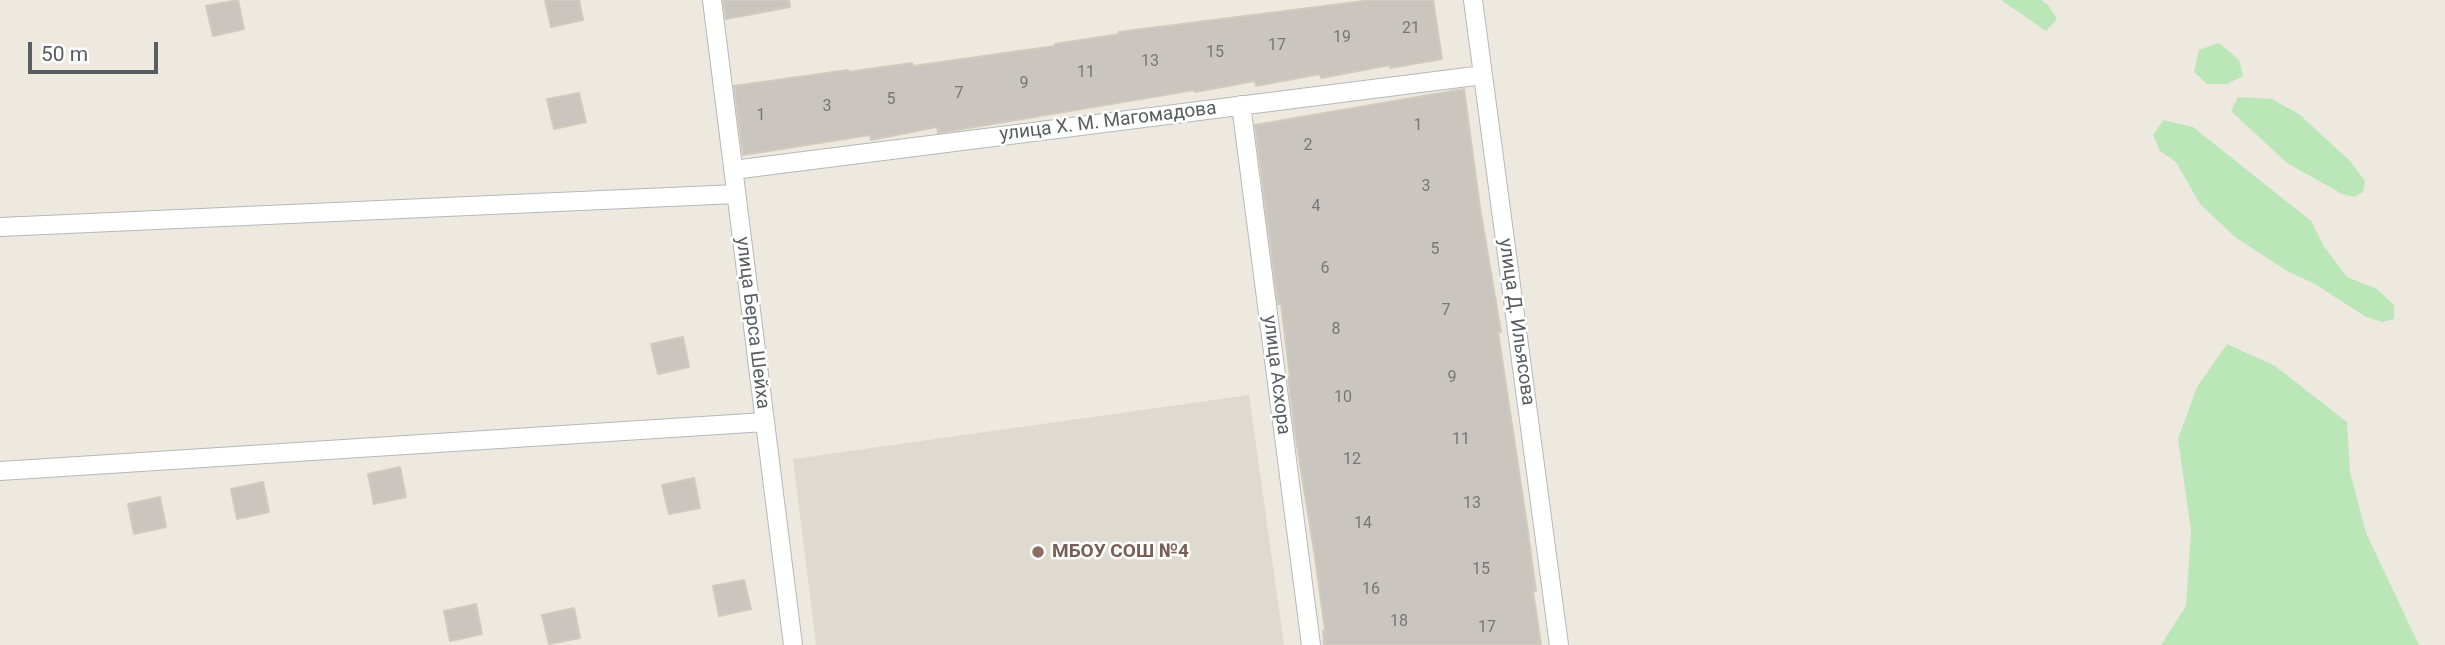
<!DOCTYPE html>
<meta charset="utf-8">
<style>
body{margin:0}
#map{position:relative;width:2445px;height:645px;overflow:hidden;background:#ede9df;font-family:Roboto,sans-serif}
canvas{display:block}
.scale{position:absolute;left:28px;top:42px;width:130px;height:32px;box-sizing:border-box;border:4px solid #585d62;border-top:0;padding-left:9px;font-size:21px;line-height:24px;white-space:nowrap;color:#585d62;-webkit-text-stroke:5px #fff;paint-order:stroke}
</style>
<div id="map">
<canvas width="2445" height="645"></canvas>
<div class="scale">50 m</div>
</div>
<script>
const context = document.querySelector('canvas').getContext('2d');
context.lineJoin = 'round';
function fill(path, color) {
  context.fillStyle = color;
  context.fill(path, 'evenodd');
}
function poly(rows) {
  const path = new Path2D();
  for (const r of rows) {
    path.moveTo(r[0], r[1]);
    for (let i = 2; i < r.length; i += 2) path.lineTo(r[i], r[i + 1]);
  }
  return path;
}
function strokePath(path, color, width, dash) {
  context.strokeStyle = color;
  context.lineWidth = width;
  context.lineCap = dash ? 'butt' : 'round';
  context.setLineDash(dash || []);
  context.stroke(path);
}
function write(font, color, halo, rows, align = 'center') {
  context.font = font + ' Roboto,sans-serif';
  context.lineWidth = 5;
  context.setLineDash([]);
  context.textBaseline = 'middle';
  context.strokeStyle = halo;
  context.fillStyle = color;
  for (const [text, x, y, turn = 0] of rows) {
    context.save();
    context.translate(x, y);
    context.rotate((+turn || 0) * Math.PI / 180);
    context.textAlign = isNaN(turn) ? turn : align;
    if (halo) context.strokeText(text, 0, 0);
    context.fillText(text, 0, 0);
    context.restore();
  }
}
const education = poly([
 [1249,395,1284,645,816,645,793,459]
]);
const green = poly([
 [2001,0,2041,0,2048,5,2057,19,2046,31],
 [2219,43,2239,60,2243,76,2227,84,2207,84,2194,72,2199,50],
 [2238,97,2272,99,2299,114,2349,160,2365,181,2363,192,2354,197,2342,194,2287,163,2231,111],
 [2163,120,2193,127,2311,221,2325,248,2347,277,2377,289,2394,305,2394,319,2383,322,2366,317,2315,284,2287,271,2235,237,2200,204,2176,162,2160,151,2153,135],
 [2227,344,2275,366,2347,422,2350,472,2366,533,2419,645,2161,645,2186,606,2191,531,2178,439,2197,387]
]);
const building = poly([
 [238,0,244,29,213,36,206,6,238,0],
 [545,0,579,0,583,20,551,27,545,0],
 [723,0,789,0,790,7,726,19,723,0],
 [1372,0,1433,0,1442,59,1390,68,1390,65,1321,78,1320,74,1256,86,1255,81,1195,92,1194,90,945,132,938,133,937,127,871,140,870,135,743,155,734,86,848,70,848,72,912,63,913,66,1055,46,1055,44,1120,34,1119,32,1372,0],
 [1464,89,1480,208,1501,332,1498,332,1527,525,1536,591,1533,591,1541,645,1324,645,1323,631,1325,630,1315,557,1295,433,1288,377,1290,377,1281,304,1278,304,1255,125,1464,89],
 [579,93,586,122,554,129,547,99,579,93],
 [683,337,689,367,658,374,651,344,683,337],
 [400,467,406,497,374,504,368,474,400,467],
 [694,478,700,508,669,514,662,485,694,478],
 [263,482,269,512,237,519,231,489,263,482],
 [160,497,166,527,134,534,128,504,160,497],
 [744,580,751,609,719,616,713,586,744,580],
 [476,604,482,634,450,641,444,611,476,604],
 [574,608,580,638,549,644,542,615,574,608]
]);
const minor = poly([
 [712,0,793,645],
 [1473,0,1559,645],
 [1241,105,1311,645],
 [733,170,1483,75],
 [0,227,736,194],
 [0,471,765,422]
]);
const markers = [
 [1038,552,7,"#8d6e63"]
];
const numberNames = [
 ["21",1411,29],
 ["19",1342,38],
 ["17",1277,46],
 ["15",1215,53],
 ["13",1150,62],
 ["11",1086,73],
 ["9",1024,84],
 ["7",959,94],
 ["5",891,100],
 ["3",827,107],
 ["1",761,116],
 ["1",1418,126],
 ["2",1308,146],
 ["3",1426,187],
 ["4",1316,207],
 ["5",1435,250],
 ["6",1325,269],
 ["7",1446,311],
 ["8",1336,330],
 ["9",1452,378],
 ["10",1343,398],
 ["11",1461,440],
 ["12",1352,460],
 ["13",1472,504],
 ["14",1363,524],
 ["15",1481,570],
 ["16",1371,590],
 ["18",1399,622],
 ["17",1487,628]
];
const streetNames = [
 ["улица Х. М. Магомадова",1108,122,-7],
 ["улица Д. Ильясова",1516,322,82],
 ["улица Берса Шейха",752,323,83],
 ["улица Асхора",1276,375,83]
];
const educationNames = [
 ["МБОУ СОШ №4",1052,552]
];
fill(education, '#dfdacf');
fill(green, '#bbe7b8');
fill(building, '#cac5be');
strokePath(building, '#d2cabd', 2);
strokePath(minor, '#b5b8bd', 20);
strokePath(minor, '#fff', 18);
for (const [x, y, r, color] of markers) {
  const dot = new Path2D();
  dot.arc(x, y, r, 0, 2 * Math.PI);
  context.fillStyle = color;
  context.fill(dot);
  strokePath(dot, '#fff', 2.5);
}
write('16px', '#747779', null, numberNames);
write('19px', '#585d62', '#fff', streetNames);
write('bold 19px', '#785e54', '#fff', educationNames, 'left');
</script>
